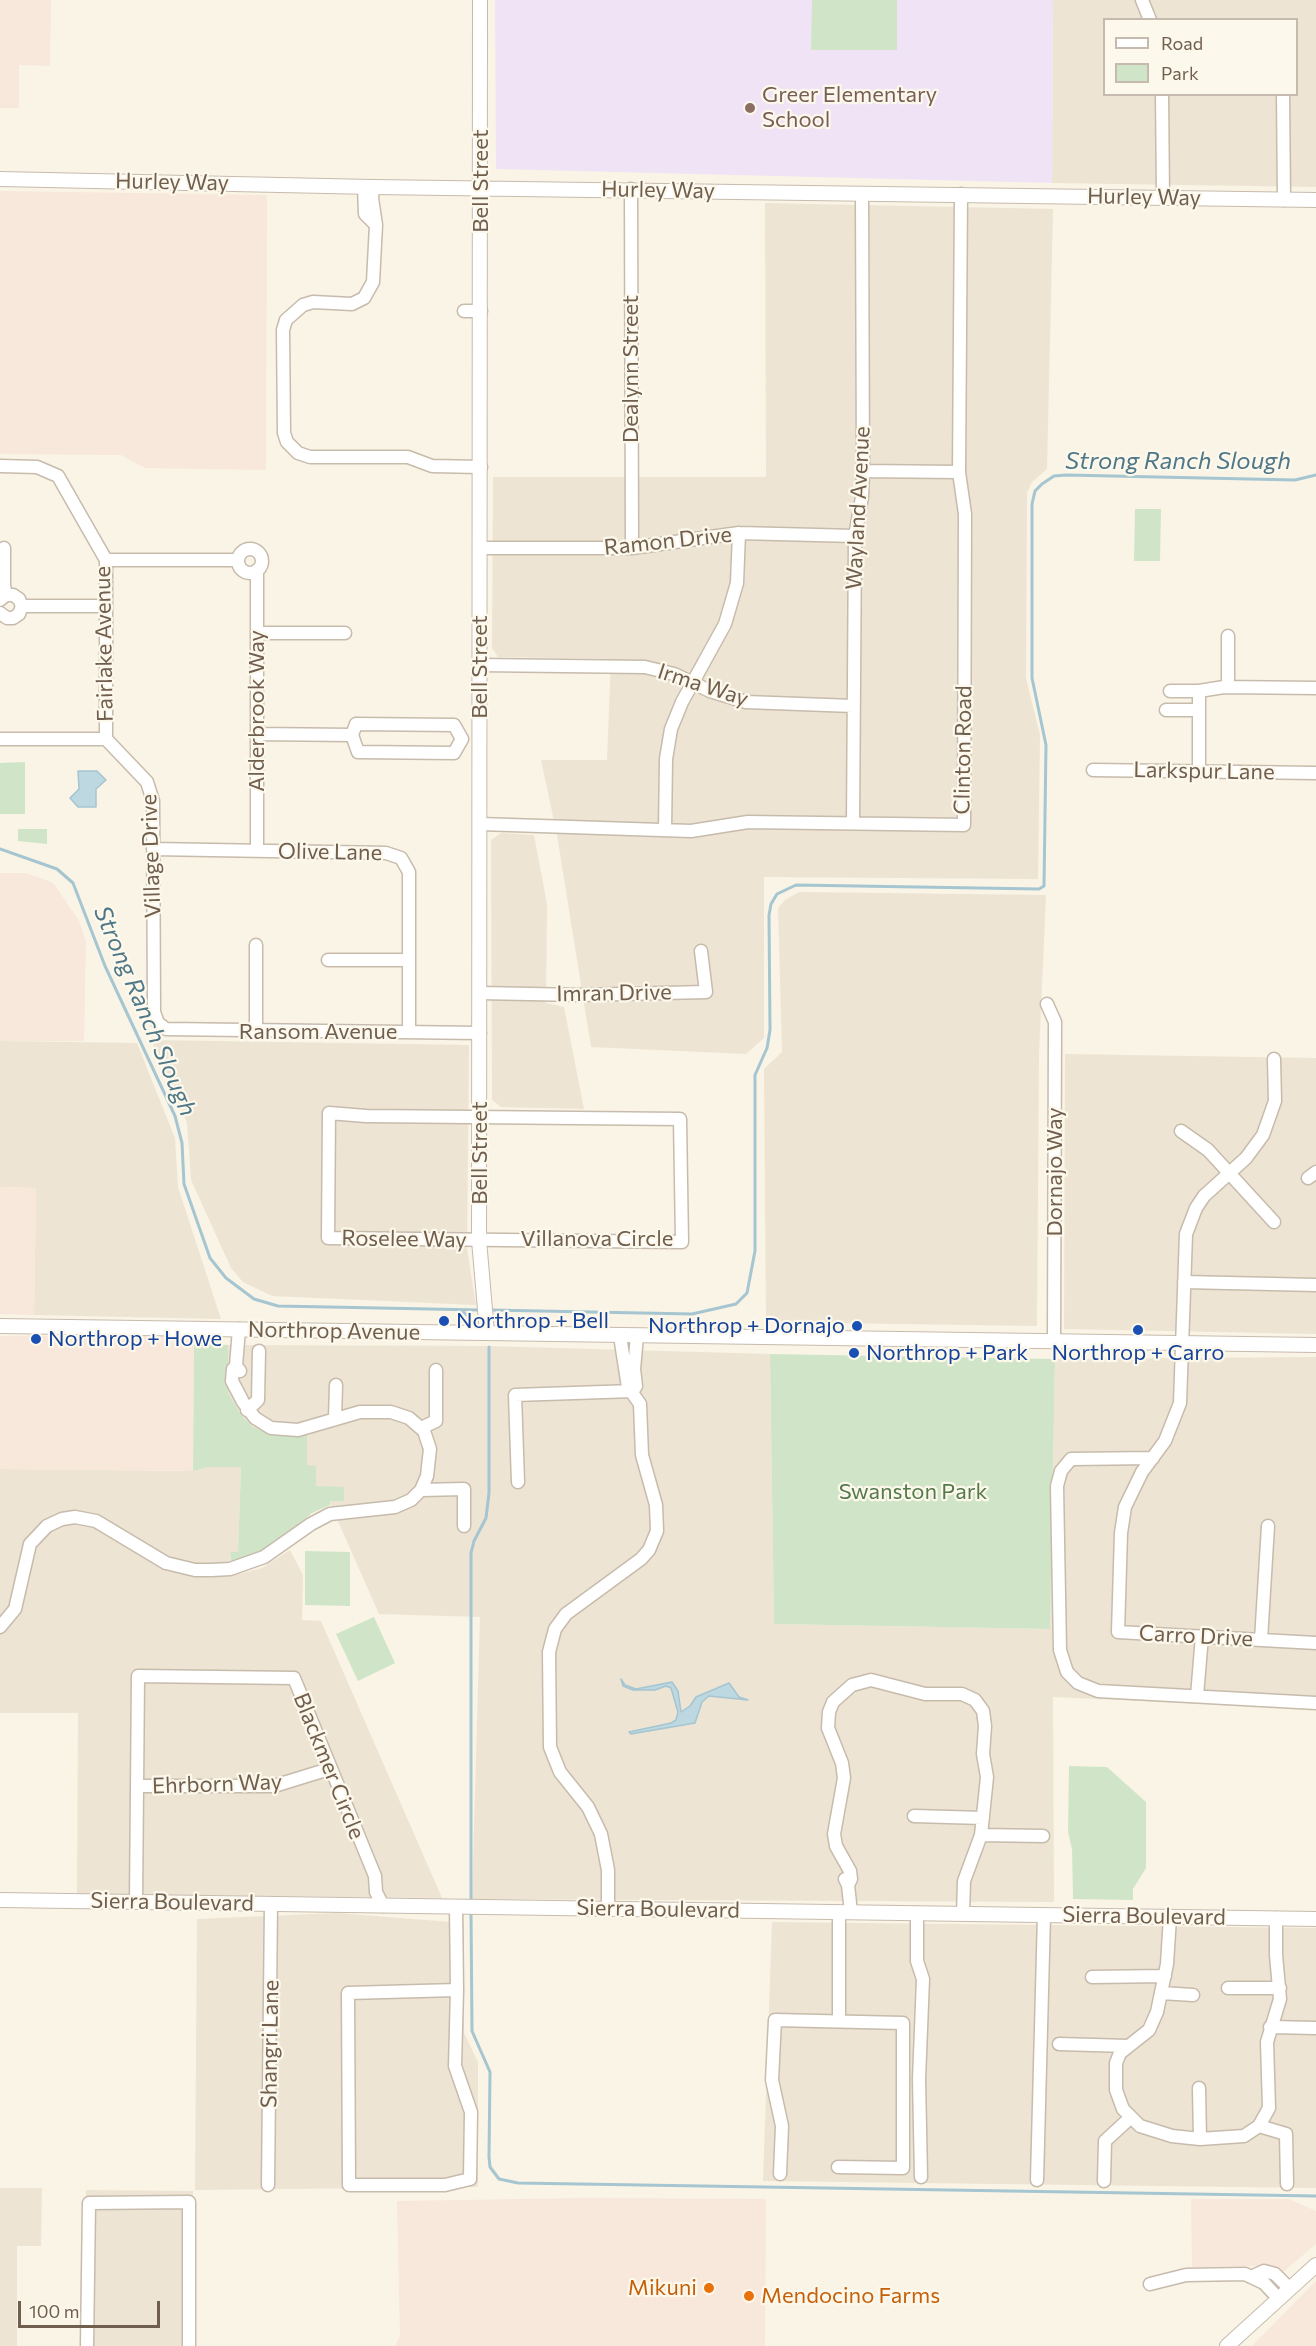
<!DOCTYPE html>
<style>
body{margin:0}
#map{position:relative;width:1316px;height:2346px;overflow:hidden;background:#faf4e6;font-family:Commissioner,sans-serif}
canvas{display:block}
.legend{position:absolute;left:1103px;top:18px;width:195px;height:78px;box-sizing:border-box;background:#fdf8ec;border:2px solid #c5baad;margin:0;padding:8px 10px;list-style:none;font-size:18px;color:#705e4e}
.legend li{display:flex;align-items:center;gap:12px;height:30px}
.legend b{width:30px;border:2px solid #c5baad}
.scale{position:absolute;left:18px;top:2301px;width:142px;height:27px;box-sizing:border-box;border:3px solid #705e4e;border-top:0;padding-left:8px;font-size:18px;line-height:21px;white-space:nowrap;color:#705e4e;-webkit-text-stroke:4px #fdf8ec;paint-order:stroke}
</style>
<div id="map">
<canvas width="1316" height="2346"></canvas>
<ul class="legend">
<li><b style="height:8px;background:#fff"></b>Road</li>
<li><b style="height:16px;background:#d0e5c7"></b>Park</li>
</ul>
<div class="scale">100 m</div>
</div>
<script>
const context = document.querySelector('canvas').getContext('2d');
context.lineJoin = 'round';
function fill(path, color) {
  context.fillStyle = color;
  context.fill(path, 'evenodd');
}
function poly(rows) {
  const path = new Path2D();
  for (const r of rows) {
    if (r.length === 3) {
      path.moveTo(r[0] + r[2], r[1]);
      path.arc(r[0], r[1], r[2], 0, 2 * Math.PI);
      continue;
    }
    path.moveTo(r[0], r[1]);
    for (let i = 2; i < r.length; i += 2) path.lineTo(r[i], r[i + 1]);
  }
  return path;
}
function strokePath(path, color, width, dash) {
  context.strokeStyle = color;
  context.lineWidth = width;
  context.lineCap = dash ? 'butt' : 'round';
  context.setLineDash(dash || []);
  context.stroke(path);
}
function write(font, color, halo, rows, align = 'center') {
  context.font = font + ' Commissioner,sans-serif';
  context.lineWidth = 4.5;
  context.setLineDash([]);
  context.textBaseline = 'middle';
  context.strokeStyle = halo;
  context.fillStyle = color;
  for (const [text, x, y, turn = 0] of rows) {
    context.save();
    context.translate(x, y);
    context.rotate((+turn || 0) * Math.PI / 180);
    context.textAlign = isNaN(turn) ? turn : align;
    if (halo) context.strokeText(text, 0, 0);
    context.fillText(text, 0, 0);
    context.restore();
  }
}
const residential = poly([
 [1053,0,1316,0,1316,187,1052,183],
 [1104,20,1296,20,1296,94,1104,94],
 [765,203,1053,209,1047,469,1032,482,1027,493,1026,678,1040,735,1038,879,764,877,764,1038,746,1054,591,1047,557,835,541,760,607,760,611,659,498,657,492,648,493,477,766,477],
 [501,833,534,835,547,904,546,1003,564,1007,584,1109,501,1107,492,1100,491,840],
 [799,892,1046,895,1039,1053,1037,1326,766,1322,764,1069,782,1052,778,908,785,900],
 [151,1040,469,1045,467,1249,476,1305,272,1296,243,1282,231,1268,191,1180,187,1123],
 [0,1041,137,1043,175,1138,178,1187,221,1319,34,1315,36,1188,0,1187],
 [1065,1054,1316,1058,1316,1334,1064,1329],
 [228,1345,487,1346,770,1354,774,1624,1050,1629,1055,1359,1316,1357,1316,1709,1053,1697,1054,1902,472,1899,480,1617,379,1614,329,1501,316,1487,307,1465,307,1432,285,1436,269,1434,253,1427,242,1416,228,1393],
 [209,1467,241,1467,238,1552,230,1553,231,1576,262,1568,290,1550,303,1575,302,1620,321,1621,442,1898,77,1894,78,1713,0,1713,0,1469,193,1471],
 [336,1913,464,1923,464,2033,478,2062,478,2187,195,2190,197,1919],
 [772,1922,1316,1928,1316,2188,763,2181],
 [0,2188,42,2188,41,2246,17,2246,17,2346,0,2346],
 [86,2190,193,2191,192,2346,85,2346]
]);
const commercial = poly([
 [0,0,51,0,50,66,19,65,19,108,0,108],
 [0,191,267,195,266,470,145,468,121,455,0,454],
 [0,873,26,873,46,880,54,884,79,921,86,941,84,1041,0,1041],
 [0,1187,36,1188,34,1315,0,1314],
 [194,1335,193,1471,0,1469,0,1336],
 [586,2198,766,2199,765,2346,395,2346,400,2336,397,2201],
 [1191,2199,1289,2199,1316,2211,1316,2244,1281,2274,1270,2266,1192,2267],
 [1316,2281,1316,2346,1252,2346]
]);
const education = poly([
 [495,0,1053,0,1052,183,496,169]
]);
const green = poly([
 [812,0,897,0,897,50,811,50],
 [1135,509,1161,509,1160,561,1134,561],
 [25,762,25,814,0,814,0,763],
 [18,829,47,829,47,844,18,841],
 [194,1344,228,1345,228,1393,242,1416,253,1427,269,1434,285,1436,307,1432,307,1465,316,1466,316,1486,344,1487,344,1501,330,1501,330,1505,312,1513,278,1542,257,1555,231,1562,230,1552,238,1552,241,1467,209,1467,193,1471],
 [770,1354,1055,1359,1050,1629,774,1624],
 [305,1551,350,1552,350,1606,305,1605],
 [374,1617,395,1663,358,1681,336,1634],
 [1069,1766,1107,1767,1146,1802,1146,1868,1133,1889,1133,1900,1073,1899,1072,1849,1068,1832]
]);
const water = poly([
 [78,771,97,771,106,780,96,789,96,807,78,807,70,798,79,789,78,771],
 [621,1679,625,1685,636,1689,672,1682,678,1691,681,1712,690,1706,696,1697,729,1683,739,1697,748,1700,709,1696,702,1702,695,1723,631,1734,629,1732,671,1723,676,1720,678,1712,671,1688,666,1686,655,1690,633,1690,623,1686,621,1679]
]);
const stream = poly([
 [0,849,57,869,73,883,105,966,175,1116,182,1143,184,1184,210,1258,226,1278,254,1299,278,1306,480,1310],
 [461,1310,471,1319],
 [490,1310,692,1314,736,1304,747,1293,755,1251,755,1075,767,1048,770,1030,769,915,771,904,777,894,796,885,1039,889,1044,886,1046,745,1032,678,1032,504,1035,491,1042,484,1054,476,1066,475,1295,480,1316,475],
 [471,1902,471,1553,474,1541,486,1518,489,1493,489,1347],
 [471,1911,472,2031,490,2072,489,2157,490,2167,499,2179,518,2183,1316,2196]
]);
const minor = poly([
 [1142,0,1150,20],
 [1162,94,1163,197],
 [1283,94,1284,200],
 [364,187,365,214,376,225,372,198,373,187],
 [631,189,632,548],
 [376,225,373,282,364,298,352,304,313,302,303,305,286,320,283,330,284,433,287,442,298,453,310,457,408,457,432,466,481,467],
 [464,311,481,311],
 [0,466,37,467,58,476,106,560,106,739],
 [863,471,959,472],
 [4,548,4,585,6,595],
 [481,548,632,548,739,533,855,536],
 [250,561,12],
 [106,560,238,560],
 [257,570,257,851],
 [0,600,6,595,13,595,19,599,22,606,19,614,13,618,7,618,0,613],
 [22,606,105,606],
 [258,633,345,633],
 [1228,636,1228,687],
 [480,665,645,667,674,674,710,691,746,702,853,706],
 [1170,691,1199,691],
 [1166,710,1198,710],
 [356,724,454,725,462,739,454,753,358,752,352,735,356,724],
 [257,734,352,735],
 [0,739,106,739,147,782,153,801,154,1012,158,1023,166,1029,480,1033],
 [1093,770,1316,773],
 [1199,771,1199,691,1224,687,1316,688],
 [853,823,855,536,862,497,863,471,862,194],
 [480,824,691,831,748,822,964,825,965,514,959,472,961,194],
 [665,830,666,759,671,729,682,702,725,624,737,583,739,533],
 [153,849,386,853,401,858,409,872,409,1032],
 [256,945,256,1031],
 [328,960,409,960],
 [480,993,579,995,706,992,701,951],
 [1047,1004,1055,1022,1054,1341],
 [1274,1059,1275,1101,1263,1135,1246,1158,1204,1196,1196,1208,1186,1234,1180,1403,1165,1441,1142,1472,1125,1507,1121,1533,1118,1632,1316,1643],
 [329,1113,366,1116,680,1119,682,1242,328,1238,329,1113],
 [1181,1131,1208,1150,1274,1222],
 [1308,1178,1316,1172],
 [1184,1282,1316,1285],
 [239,1329,236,1366,240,1371],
 [236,1366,233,1369,232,1381,243,1402,255,1418,271,1428,298,1430,360,1412,391,1412,409,1418,424,1431,430,1449,427,1476,421,1490],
 [633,1391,636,1386,634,1369,637,1336],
 [247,1410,258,1400,259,1351],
 [335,1418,336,1385],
 [421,1428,436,1421,436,1370],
 [1153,1458,1071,1459,1061,1471,1057,1486,1060,1650,1067,1672,1078,1683,1098,1691,1316,1703],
 [518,1482,515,1395,633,1391],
 [0,1627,15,1609,30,1544,47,1526,62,1519,75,1517,96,1521,166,1563,195,1570,212,1570,230,1569,264,1557,311,1524,330,1514,395,1507,411,1500,421,1490,464,1489,464,1526],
 [1261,1640,1268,1526],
 [1197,1696,1202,1636],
 [138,1786,274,1786,329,1769],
 [914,1816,983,1818],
 [981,1835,1043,1836],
 [845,1879,848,1885,851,1912],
 [848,1885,851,1879,850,1871,836,1846,834,1834,844,1778,842,1763,828,1728,829,1712,833,1702,852,1685,871,1680,925,1694,962,1694,975,1700,983,1711,985,1726,983,1754,987,1777,981,1835,964,1881,963,1914],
 [136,1901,138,1676,294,1678,375,1876,376,1892,383,1906],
 [456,1907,457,1990,455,2066,471,2112,470,2179,445,2185,349,2185,348,1993,457,1990],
 [608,1909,608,1870,601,1834,588,1807,560,1772,550,1747,549,1652,555,1629,566,1614,641,1559,649,1550,657,1531,656,1505,642,1455,640,1404,628,1387,620,1336],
 [839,1912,839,2021],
 [917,1913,917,1961,923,1979,919,2079,921,2177],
 [1170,1917,1167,1964,1157,2012,1149,2030,1120,2053,1116,2063,1116,2090,1123,2109,1140,2126,1172,2136,1200,2139,1244,2136,1259,2126,1269,2108,1267,2042,1280,1999,1276,1955,1276,1918],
 [1092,1977,1165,1976],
 [1228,1988,1280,1988],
 [1161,1993,1193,1995],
 [1270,2027,1316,2028],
 [1059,2044,1128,2046],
 [1199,2088,1200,2139],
 [1259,2126,1286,2134,1287,2184],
 [780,2174,782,2126,772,2080,775,2020,903,2023,903,2168,838,2167],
 [1037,2180,1044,1915],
 [1104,2181,1105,2141,1130,2118],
 [268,2185,271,1904],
 [1251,2277,1264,2271,1275,2274,1290,2289],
 [1150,2284,1186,2275,1245,2274,1264,2283,1279,2299],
 [87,2346,89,2203,189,2202,189,2346]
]);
const tertiary = poly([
 [480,0,479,1240,487,1333],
 [0,179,373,187,1316,200],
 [0,1326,1316,1345],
 [0,1900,1316,1919],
 [1227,2346,1316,2265]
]);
const markers = [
 [750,108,6,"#8d6e63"],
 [444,1321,6,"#1a4fb4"],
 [857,1326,6,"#1a4fb4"],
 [1138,1330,6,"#1a4fb4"],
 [36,1339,6,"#1a4fb4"],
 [854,1353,6,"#1a4fb4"],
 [709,2288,6,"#e8710a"],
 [749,2296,6,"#e8710a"]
];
const educationNames = [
 ["Greer Elementary",762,95],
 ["School",762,120]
];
const streetNames = [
 ["Bell Street",481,181,-90],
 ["Hurley Way",172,182,1],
 ["Hurley Way",658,190,1],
 ["Hurley Way",1144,197,1],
 ["Dealynn Street",631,369,-90],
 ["Wayland Avenue",858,508,-87],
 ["Ramon Drive",668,541,-6],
 ["Fairlake Avenue",104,644,-91],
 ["Bell Street",480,667,-90],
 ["Irma Way",703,685,18],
 ["Alderbrook Way",257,711,-90],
 ["Clinton Road",963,750,-89],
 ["Larkspur Lane",1204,771,1],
 ["Olive Lane",330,852,1],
 ["Village Drive",151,856,-92],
 ["Imran Drive",614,993,-1],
 ["Ransom Avenue",318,1032],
 ["Bell Street",480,1153,-90],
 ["Dornajo Way",1055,1172,-90],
 ["Roselee Way",404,1239,1],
 ["Villanova Circle",597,1239],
 ["Northrop Avenue",334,1331,1],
 ["Carro Drive",1196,1636,3],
 ["Blackmer Circle",329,1766,68],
 ["Ehrborn Way",217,1784,-2],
 ["Sierra Boulevard",172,1902,1],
 ["Sierra Boulevard",658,1909,1],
 ["Sierra Boulevard",1144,1916,1],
 ["Shangri Lane",270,2044,-89]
];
const transitNames = [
 ["Northrop + Bell",456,1321],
 ["Northrop + Dornajo",845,1326,"right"],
 ["Northrop + Howe",48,1339],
 ["Northrop + Park",866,1353],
 ["Northrop + Carro",1138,1353,"center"]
];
const parkNames = [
 ["Swanston Park",913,1492]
];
const foodNames = [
 ["Mikuni",697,2288],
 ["Mendocino Farms",761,2296,"left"]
];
const waterNames = [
 ["Strong Ranch Slough",1178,461],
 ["Strong Ranch Slough",145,1011,67]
];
fill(residential, '#ede4d3');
fill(commercial, '#f8e7db');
fill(education, '#f1e3f6');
fill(green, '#d0e5c7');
fill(water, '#bdd8e1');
strokePath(water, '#a5c5d1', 1.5);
strokePath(stream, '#a5c5d1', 3);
strokePath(minor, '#c7bbac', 15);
strokePath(tertiary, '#c7bbac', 16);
strokePath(minor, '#fff', 12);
strokePath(tertiary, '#fff', 14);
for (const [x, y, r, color] of markers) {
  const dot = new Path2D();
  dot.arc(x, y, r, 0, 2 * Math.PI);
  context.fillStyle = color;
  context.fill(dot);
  strokePath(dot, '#fdf8ec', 2);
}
write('22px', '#785e54', '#fdf8ec', educationNames, 'left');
write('22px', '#705e4e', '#fdf8ec', streetNames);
write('22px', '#164399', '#fdf8ec', transitNames, 'left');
write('22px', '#547a4b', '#fdf8ec', parkNames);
write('22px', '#c56008', '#fdf8ec', foodNames, 'right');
write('italic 24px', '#4e7787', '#fdf8ec', waterNames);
</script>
